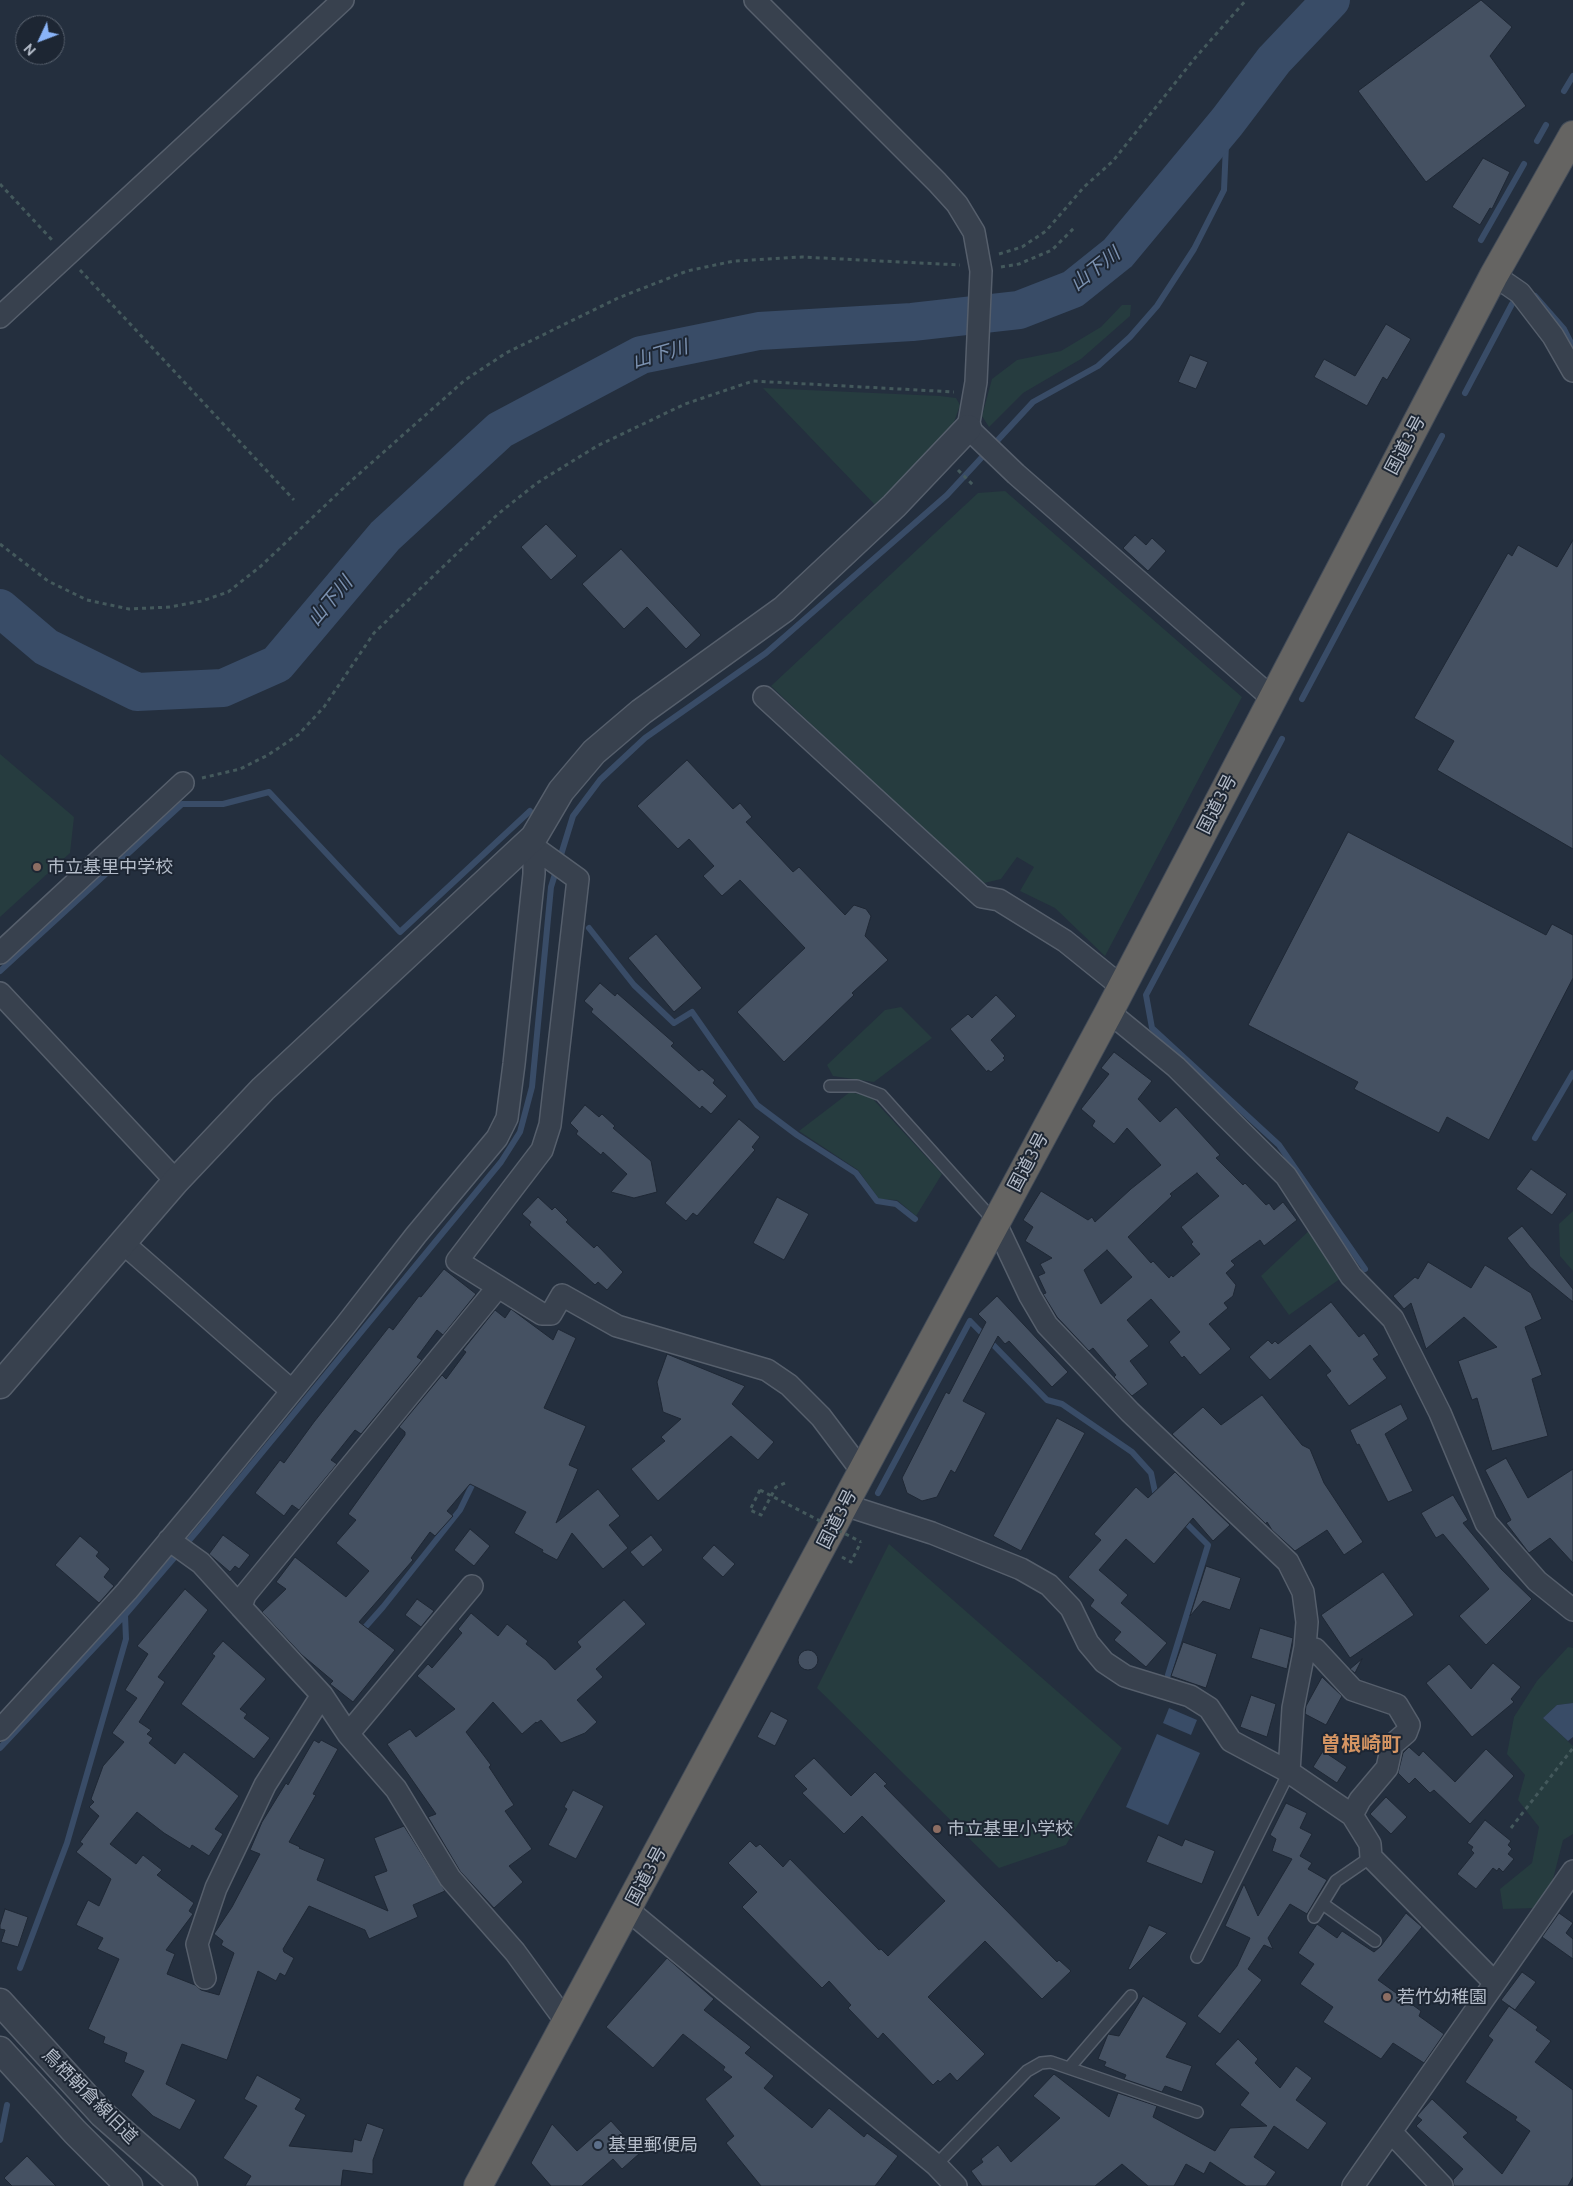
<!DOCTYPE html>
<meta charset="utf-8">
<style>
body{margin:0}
#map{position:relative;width:1573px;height:2186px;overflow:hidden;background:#242f3e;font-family:Ubuntu,sans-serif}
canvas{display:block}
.north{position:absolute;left:15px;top:15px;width:50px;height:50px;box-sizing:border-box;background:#1d2633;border:1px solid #59626f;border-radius:50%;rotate:227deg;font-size:14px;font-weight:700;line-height:20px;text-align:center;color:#b4bcc9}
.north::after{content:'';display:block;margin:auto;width:18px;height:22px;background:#8ab4f8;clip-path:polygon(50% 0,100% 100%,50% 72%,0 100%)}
</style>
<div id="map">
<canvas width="1573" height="2186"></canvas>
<div class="north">N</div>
</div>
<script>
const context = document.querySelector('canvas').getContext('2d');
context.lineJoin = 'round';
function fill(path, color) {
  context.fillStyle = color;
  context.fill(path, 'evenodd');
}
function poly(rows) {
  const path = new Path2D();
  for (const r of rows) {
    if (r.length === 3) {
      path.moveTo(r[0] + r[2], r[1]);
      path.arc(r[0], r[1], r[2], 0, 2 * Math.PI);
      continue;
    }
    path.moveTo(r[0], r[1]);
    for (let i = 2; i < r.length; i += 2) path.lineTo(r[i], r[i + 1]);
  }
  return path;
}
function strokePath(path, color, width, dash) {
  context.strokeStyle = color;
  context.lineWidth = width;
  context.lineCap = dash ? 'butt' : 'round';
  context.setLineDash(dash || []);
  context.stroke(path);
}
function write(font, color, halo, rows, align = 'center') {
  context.font = font + ' Ubuntu,"Noto Sans JP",sans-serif';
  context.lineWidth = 4;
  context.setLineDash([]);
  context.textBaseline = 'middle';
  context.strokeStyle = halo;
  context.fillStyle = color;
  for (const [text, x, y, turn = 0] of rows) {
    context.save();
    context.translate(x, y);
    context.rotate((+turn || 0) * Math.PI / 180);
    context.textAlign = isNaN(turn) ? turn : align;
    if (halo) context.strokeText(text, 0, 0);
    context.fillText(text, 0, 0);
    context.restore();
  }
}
const green = poly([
 [1122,305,1131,305,1130,316,1081,359,1023,393,989,427,982,416,992,379,1017,360,1061,351,1101,327],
 [763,388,940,396,956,398,960,405,953,425,877,507],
 [1005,491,1242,697,1105,956,1055,908,1020,891,1034,867,1017,857,1001,879,980,884,771,686,978,493],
 [0,754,74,817,70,853,0,917],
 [901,1007,932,1038,874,1082,833,1076,827,1065,885,1010],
 [850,1092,871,1097,942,1174,916,1216,897,1200,879,1199,858,1170,799,1131],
 [1573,1211,1573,1271,1560,1256,1559,1224],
 [1313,1227,1344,1276,1289,1315,1261,1276],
 [889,1544,1122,1748,1066,1845,999,1868,817,1688],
 [1568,1647,1573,1648,1573,1703,1557,1705,1543,1718,1573,1746,1573,1834,1563,1840,1552,1883,1536,1908,1503,1909,1500,1889,1532,1863,1539,1827,1518,1800,1525,1775,1507,1754,1514,1717,1537,1681]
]);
const water = poly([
 [1573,1703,1573,1737,1568,1741,1543,1718,1557,1705],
 [1169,1708,1197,1720,1191,1735,1163,1723],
 [1157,1734,1200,1753,1168,1825,1126,1807]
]);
const stream = poly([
 [1564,91,1573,76],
 [1537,141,1546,125],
 [1481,240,1524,164],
 [1535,296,1564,329,1573,347],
 [1465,393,1512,304],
 [1302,699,1442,436],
 [1282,739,1146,995,1152,1028,1279,1145,1365,1269],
 [589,928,634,985,674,1023,692,1012,757,1105,797,1135,856,1173,877,1201,896,1204,915,1219],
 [0,971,182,804,223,804,269,792,400,932,530,811],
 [1535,1138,1573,1073],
 [878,1493,970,1321,1047,1400,1062,1404,1132,1452,1151,1473,1155,1492,1159,1496],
 [360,1633,383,1607,460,1510,476,1477],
 [1168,1675,1208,1545,1182,1519],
 [0,1748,125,1615,198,1530,501,1162,520,1132,532,1087,551,887,573,816,600,780,645,738,766,653,947,495,1033,402,1098,366,1130,337,1157,306,1194,249,1224,190,1227,122],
 [20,1968,67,1843,126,1639,125,1615],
 [0,2140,7,2105]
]);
const river = poly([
 [0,608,46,647,137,692,223,688,277,664,385,536,500,430,641,355,759,331,912,322,1019,310,1073,289,1118,253,1227,122,1274,60,1331,0]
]);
const building = poly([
 [1481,0,1512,27,1490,56,1526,106,1426,182,1358,91,1481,0],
 [1483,158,1510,172,1492,209,1490,208,1480,225,1452,207,1483,158],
 [1386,324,1411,339,1387,380,1383,377,1367,406,1314,377,1324,359,1355,376,1386,324],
 [1190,355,1208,362,1196,389,1178,382,1190,355],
 [546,524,577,556,551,580,521,547,546,524],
 [1135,535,1146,545,1152,538,1166,551,1148,571,1123,548,1135,535],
 [1573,540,1573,849,1437,770,1454,741,1414,718,1508,553,1512,556,1518,545,1557,567,1573,540],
 [621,549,701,635,686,649,647,607,624,629,582,584,621,549],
 [687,760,733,809,740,803,752,817,746,822,793,872,799,867,845,915,854,905,866,909,871,916,865,936,888,960,852,993,854,995,784,1062,737,1012,805,948,740,880,722,896,703,876,714,866,689,839,678,849,637,806,687,760],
 [1348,832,1546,935,1552,924,1573,935,1573,978,1489,1140,1447,1117,1439,1133,1354,1089,1358,1082,1248,1025,1348,832],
 [656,934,702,988,674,1012,628,958,656,934],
 [600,983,615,996,617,993,674,1043,671,1046,699,1071,702,1069,715,1080,713,1083,727,1096,711,1114,702,1106,700,1109,591,1012,593,1009,584,1001,600,983],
 [996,995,1016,1016,991,1040,1005,1056,1003,1058,1005,1060,991,1072,988,1070,987,1072,950,1029,968,1014,972,1018,996,995],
 [1114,1052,1152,1081,1138,1099,1160,1122,1176,1107,1220,1155,1216,1158,1243,1185,1245,1183,1266,1205,1269,1203,1274,1210,1283,1202,1297,1220,1264,1246,1260,1240,1231,1261,1235,1265,1226,1273,1236,1285,1233,1296,1224,1303,1228,1308,1209,1324,1231,1349,1200,1375,1184,1356,1182,1358,1169,1342,1180,1332,1151,1299,1127,1320,1149,1346,1130,1361,1148,1384,1132,1396,1114,1377,1116,1375,1093,1348,1089,1351,1057,1317,1043,1294,1046,1293,1038,1276,1045,1273,1040,1264,1052,1258,1025,1241,1033,1227,1023,1220,1041,1191,1088,1220,1092,1217,1095,1222,1131,1189,1161,1165,1127,1128,1114,1144,1092,1126,1095,1121,1081,1109,1109,1074,1101,1068,1114,1052],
 [1197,1173,1219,1196,1181,1227,1193,1242,1191,1244,1200,1254,1173,1277,1171,1275,1169,1278,1153,1261,1151,1263,1128,1237,1172,1196,1170,1194,1197,1173],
 [1107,1250,1132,1277,1101,1304,1084,1270,1107,1250],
 [585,1105,599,1117,602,1114,615,1126,613,1128,651,1161,657,1192,634,1198,611,1192,627,1174,603,1152,601,1155,576,1134,578,1131,570,1123,585,1105],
 [739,1119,760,1137,752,1147,755,1150,697,1216,693,1213,686,1221,665,1203,739,1119],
 [1531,1169,1567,1194,1552,1215,1516,1189,1531,1169],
 [538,1197,552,1210,555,1207,568,1220,566,1222,594,1248,597,1245,623,1272,607,1290,598,1282,595,1285,529,1225,531,1222,522,1214,538,1197],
 [777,1197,809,1214,784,1260,753,1243,777,1197],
 [1522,1226,1573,1289,1573,1302,1530,1267,1507,1238,1522,1226],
 [1428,1262,1471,1288,1485,1265,1531,1293,1542,1319,1525,1327,1542,1375,1532,1379,1548,1436,1492,1451,1477,1398,1472,1400,1458,1361,1497,1347,1464,1317,1426,1349,1411,1303,1404,1309,1393,1296,1415,1277,1418,1279,1428,1262],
 [444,1269,476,1294,443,1335,437,1330,417,1357,422,1360,361,1434,355,1430,331,1460,337,1464,299,1510,292,1505,284,1516,255,1493,280,1460,284,1463,314,1422,389,1327,393,1330,419,1296,421,1297,444,1269],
 [997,1296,1068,1372,1052,1387,1009,1341,1005,1344,998,1336,963,1401,986,1413,955,1473,951,1470,937,1497,922,1501,907,1493,902,1478,946,1392,949,1394,986,1322,978,1314,997,1296],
 [1331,1302,1359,1337,1364,1333,1379,1355,1373,1359,1387,1378,1349,1406,1326,1375,1331,1371,1310,1345,1270,1380,1249,1357,1268,1340,1272,1344,1275,1341,1278,1344,1331,1302],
 [511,1309,553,1340,558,1329,576,1338,544,1408,586,1426,569,1465,578,1469,556,1523,598,1489,620,1516,609,1525,628,1548,603,1569,572,1533,557,1560,542,1552,543,1550,514,1533,526,1512,470,1484,447,1511,453,1516,435,1536,430,1532,411,1558,413,1560,359,1622,395,1650,353,1702,330,1684,333,1681,302,1655,262,1612,286,1589,276,1582,295,1557,346,1597,369,1571,336,1543,356,1520,348,1514,405,1435,405,1432,399,1427,442,1375,446,1379,466,1352,463,1350,495,1310,505,1318,511,1309],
 [667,1354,745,1386,732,1404,774,1442,758,1460,731,1436,658,1501,631,1469,665,1441,661,1437,681,1419,663,1412,657,1382,667,1354],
 [1262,1395,1302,1445,1310,1449,1324,1483,1363,1542,1344,1555,1327,1530,1295,1551,1272,1530,1267,1522,1266,1524,1172,1434,1203,1407,1221,1425,1262,1395],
 [1401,1404,1408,1419,1385,1434,1413,1491,1388,1502,1359,1444,1357,1445,1350,1430,1401,1404],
 [1057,1418,1085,1433,1021,1551,993,1536,1057,1418],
 [1506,1458,1528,1498,1573,1469,1573,1563,1550,1538,1529,1553,1506,1523,1511,1520,1485,1470,1506,1458],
 [1175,1472,1230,1525,1213,1541,1193,1518,1154,1564,1126,1539,1099,1570,1128,1595,1121,1603,1167,1643,1146,1667,1114,1640,1121,1632,1090,1606,1094,1600,1068,1577,1101,1540,1094,1534,1136,1487,1148,1498,1175,1472],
 [1453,1495,1468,1520,1463,1523,1501,1569,1532,1599,1486,1645,1459,1616,1489,1589,1443,1534,1436,1538,1421,1513,1453,1495],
 [470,1529,490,1546,474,1566,454,1550,470,1529],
 [223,1535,250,1555,239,1569,235,1566,230,1572,209,1554,223,1535],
 [651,1535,663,1550,643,1567,630,1552,651,1535],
 [80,1536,99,1552,96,1556,110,1569,104,1577,114,1586,99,1603,55,1565,80,1536],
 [714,1545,735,1564,723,1577,702,1558,714,1545],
 [1206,1566,1241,1578,1230,1610,1203,1601,1190,1616,1206,1566],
 [1383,1572,1414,1615,1350,1658,1321,1615,1383,1572],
 [185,1589,208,1610,158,1677,165,1682,139,1722,151,1730,147,1734,153,1738,149,1743,175,1764,184,1752,239,1796,215,1829,223,1834,209,1856,192,1845,190,1849,164,1833,137,1812,110,1844,136,1864,143,1855,162,1870,157,1875,194,1903,189,1911,193,1914,166,1950,175,1954,167,1974,195,1985,201,1990,219,1995,234,1953,221,1945,223,1941,214,1934,232,1907,260,1854,250,1850,262,1822,286,1783,288,1785,314,1740,319,1743,321,1740,338,1749,313,1794,316,1795,289,1842,300,1847,299,1848,325,1859,317,1880,388,1911,374,1876,387,1871,374,1838,404,1826,445,1891,413,1905,418,1917,369,1939,365,1930,309,1906,283,1949,284,1952,294,1958,285,1976,280,1973,276,1981,258,1971,227,2060,182,2044,166,2084,196,2100,180,2130,153,2116,131,2095,144,2071,124,2062,127,2053,103,2043,105,2037,88,2029,119,1959,97,1949,103,1938,76,1925,88,1900,99,1906,111,1879,76,1852,83,1844,80,1842,99,1816,89,1807,94,1802,91,1799,103,1766,124,1742,112,1733,137,1698,125,1690,148,1654,137,1646,185,1589],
 [417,1599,434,1611,421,1627,405,1615,417,1599],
 [624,1600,646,1624,596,1669,603,1677,577,1700,597,1722,585,1733,561,1743,541,1720,537,1723,536,1722,522,1734,493,1702,466,1732,491,1765,489,1767,514,1805,505,1811,532,1849,509,1866,523,1882,494,1908,460,1871,428,1817,436,1814,387,1744,410,1729,416,1737,455,1709,417,1676,428,1664,432,1668,462,1633,458,1629,471,1613,498,1636,507,1624,528,1641,526,1644,546,1660,555,1670,581,1647,577,1642,624,1600],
 [1260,1628,1293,1638,1287,1669,1251,1658,1260,1628],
 [223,1641,266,1679,240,1709,247,1714,244,1718,270,1738,254,1759,181,1704,215,1656,212,1654,223,1641],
 [1183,1642,1217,1654,1206,1688,1171,1676,1183,1642],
 [808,1660,10],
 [1362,1659,1355,1673,1350,1669,1362,1659],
 [1493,1663,1521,1687,1511,1699,1514,1702,1472,1737,1426,1683,1449,1664,1471,1689,1493,1663],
 [1322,1677,1342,1696,1326,1725,1305,1714,1306,1706,1322,1677],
 [1251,1695,1276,1704,1267,1737,1240,1727,1251,1695],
 [771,1711,788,1720,775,1746,757,1737,771,1711],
 [1409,1747,1419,1756,1423,1751,1455,1782,1486,1749,1514,1776,1470,1824,1434,1790,1430,1793,1415,1778,1409,1784,1398,1773,1403,1753,1409,1747],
 [1323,1751,1347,1767,1337,1783,1313,1767,1323,1751],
 [814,1758,851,1796,875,1772,887,1784,884,1786,1057,1962,1059,1960,1071,1971,1042,1999,985,1941,928,1997,985,2054,957,2081,950,2073,940,2082,938,2080,933,2085,883,2033,878,2039,848,2008,851,2005,829,1981,822,1988,742,1907,757,1892,728,1863,750,1841,756,1847,760,1844,783,1867,790,1859,879,1950,881,1949,888,1956,945,1901,862,1816,844,1834,802,1793,807,1789,794,1776,814,1758],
 [573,1790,604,1806,576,1859,548,1845,567,1809,564,1807,573,1790],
 [1386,1797,1407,1817,1391,1834,1370,1814,1386,1797],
 [1286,1803,1307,1813,1300,1828,1312,1834,1300,1856,1312,1863,1308,1869,1327,1880,1307,1914,1290,1904,1268,1938,1273,1949,1264,1945,1248,1969,1262,1980,1220,2034,1197,2016,1237,1966,1250,1938,1225,1926,1244,1884,1258,1916,1292,1859,1272,1851,1276,1839,1270,1835,1286,1803],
 [1485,1820,1511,1841,1508,1845,1512,1849,1508,1854,1514,1859,1503,1872,1499,1868,1497,1871,1493,1868,1476,1889,1457,1874,1474,1853,1471,1850,1473,1847,1467,1843,1485,1820],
 [1158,1835,1182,1846,1185,1839,1215,1851,1202,1884,1146,1862,1158,1835],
 [5,1909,28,1917,18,1947,1,1942,5,1930,0,1929,0,1925,5,1909],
 [1406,1913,1422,1927,1378,1980,1421,2011,1419,2016,1444,2034,1424,2063,1393,2043,1381,2059,1323,2022,1333,2007,1300,1984,1314,1964,1298,1953,1317,1924,1337,1938,1342,1931,1374,1952,1381,1946,1406,1913],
 [1559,1913,1573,1923,1566,1933,1573,1939,1573,1959,1542,1937,1559,1913],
 [1149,1925,1167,1933,1130,1970,1128,1969,1149,1925],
 [667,1958,714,1999,704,2010,751,2047,745,2053,774,2076,764,2088,812,2128,829,2108,864,2137,867,2133,898,2156,875,2186,761,2186,726,2143,734,2136,705,2099,732,2077,723,2070,725,2067,683,2034,653,2068,606,2027,667,1958],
 [1522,1972,1536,1982,1515,2010,1501,2000,1522,1972],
 [1143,1996,1187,2023,1166,2057,1192,2066,1182,2092,1165,2086,1162,2092,1124,2079,1126,2075,1104,2066,1106,2062,1098,2059,1108,2034,1119,2036,1143,1996],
 [1509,2006,1538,2027,1536,2030,1551,2041,1535,2062,1573,2090,1573,2177,1568,2186,1454,2186,1453,2180,1463,2169,1416,2126,1422,2120,1417,2116,1432,2099,1468,2133,1463,2137,1502,2174,1530,2131,1515,2120,1517,2117,1465,2082,1493,2040,1488,2036,1509,2006],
 [1238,2039,1258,2059,1255,2063,1280,2088,1296,2066,1312,2078,1296,2100,1327,2123,1308,2150,1274,2126,1254,2157,1276,2172,1266,2186,1246,2186,1210,2162,1204,2174,1186,2164,1174,2186,1148,2186,1122,2164,1095,2186,982,2186,971,2171,983,2162,981,2159,998,2145,1011,2162,1060,2118,1033,2096,1054,2074,1109,2117,1118,2093,1157,2106,1153,2117,1215,2151,1230,2128,1267,2126,1240,2105,1249,2093,1215,2064,1238,2039],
 [257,2075,301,2099,295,2109,306,2115,289,2146,352,2152,354,2139,361,2141,367,2123,384,2129,373,2160,373,2174,343,2170,341,2186,245,2186,251,2176,223,2158,257,2106,244,2099,257,2075],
 [611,2121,640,2153,622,2169,613,2159,582,2186,551,2186,531,2163,552,2124,577,2151,611,2121],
 [27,2156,56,2186,12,2186,4,2178,27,2156]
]);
const path = poly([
 [0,184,53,241],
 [999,254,1022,247,1046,231,1084,187,1113,161,1195,58,1246,0],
 [1001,267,1019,264,1052,250,1075,227],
 [80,270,294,500],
 [958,470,974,486],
 [0,544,48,581,87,600,129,609,170,607,202,601,228,592,261,566,351,481,465,380,506,353,618,298,687,271,734,261,802,257,960,265],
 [202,778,240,769,268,755,298,735,324,707,374,633,498,514,537,483,597,446,685,404,753,381,954,392],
 [760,1490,750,1510,761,1515,776,1487,785,1483],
 [842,1557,851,1562,861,1542],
 [1511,1828,1573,1748]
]);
const service = poly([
 [830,1086,857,1086,881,1095,995,1222],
 [1323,1904,1375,1941],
 [1314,1917,1336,1881,1371,1857],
 [1197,1957,1289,1772],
 [1069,2068,1131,1996],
 [936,2165,1027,2071,1041,2063,1051,2062,1197,2112]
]);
const minor = poly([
 [755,0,937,182,957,204,974,232,981,271,976,382,968,428,1016,474,1272,698],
 [1494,275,1520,293,1553,336,1573,371],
 [0,317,343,0],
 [764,697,982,897,999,900,1065,941,1122,987],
 [535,848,578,879,550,1125,542,1150,457,1261,542,1314,551,1314,562,1295,617,1326,767,1370,789,1385,821,1417,861,1470],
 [0,953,183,783],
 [0,993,176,1181],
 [1109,1012,1176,1067,1286,1176,1351,1276,1393,1319,1440,1413,1486,1523,1537,1581,1573,1610],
 [995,1222,1030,1296,1047,1325,1130,1412,1288,1562,1303,1592,1307,1622,1305,1647,1293,1708,1289,1772],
 [123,1243,292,1391],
 [498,1287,245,1595,241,1607,322,1695,348,1734,396,1789,450,1878,515,1952,567,2023],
 [845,1505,932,1533,1021,1569,1049,1585,1071,1608,1088,1643,1104,1662,1125,1676,1190,1696,1209,1708,1231,1741,1289,1772,1352,1815,1370,1844,1371,1857,1494,1982],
 [169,1540,201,1563,241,1607],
 [1305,1647,1315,1649,1353,1690,1397,1705,1409,1725,1406,1733,1392,1745,1387,1768,1360,1800,1352,1815],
 [0,1730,127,1591,199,1505,345,1326,416,1235,497,1138,507,1118,514,1064,534,874,534,837],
 [348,1734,472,1586],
 [628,1910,936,2165,956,2186],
 [205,1978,197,1944,216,1888,265,1785,322,1695],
 [1391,2132,1442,2186],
 [1353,2186,1573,1871]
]);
const tertiary = poly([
 [0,1385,176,1181,263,1089,534,837,561,791,594,752,641,712,784,609,894,506,968,428],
 [0,2002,102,2114,184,2186],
 [0,2050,75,2132,129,2186]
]);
const trunk = poly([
 [478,2186,1109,1012,1494,275,1573,135]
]);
const pathBridge = poly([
 [760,1490,861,1542]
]);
const markers = [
 [37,867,5,"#8d6e63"],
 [937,1829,5,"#8d6e63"],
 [1387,1997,5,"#8d6e63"],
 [598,2145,5,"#5c6f8a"]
];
const streetNames = [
 ["国道3号",1405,445,-62],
 ["国道3号",1217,804,-63],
 ["国道3号",1028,1162,-62],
 ["国道3号",837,1519,-63],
 ["国道3号",646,1876,-62],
 ["鳥栖朝倉線旧道",90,2096,45]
];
const poiNames = [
 ["市立基里中学校",47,867],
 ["市立基里小学校",947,1829],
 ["若竹幼稚園",1397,1997],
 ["基里郵便局",608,2145]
];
const waterNames = [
 ["山下川",1095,269,-38],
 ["山下川",660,354,-16],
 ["山下川",330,601,-50]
];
const quarterNames = [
 ["曽根崎町",1361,1744]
];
fill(green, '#263c3f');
fill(water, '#394c67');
strokePath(stream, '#394c67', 6);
strokePath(river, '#394c67', 38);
fill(building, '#455162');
strokePath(building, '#1f2835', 1);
strokePath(service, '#565f6c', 14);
strokePath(minor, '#565f6c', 24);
strokePath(tertiary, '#565f6c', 29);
strokePath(trunk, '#434c59', 30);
strokePath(path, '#44595c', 3, [4, 4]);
strokePath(service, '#38414e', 11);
strokePath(minor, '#38414e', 21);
strokePath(tertiary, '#38414e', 26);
strokePath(trunk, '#656462', 28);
strokePath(pathBridge, '#44595c', 3, [4, 4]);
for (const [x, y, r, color] of markers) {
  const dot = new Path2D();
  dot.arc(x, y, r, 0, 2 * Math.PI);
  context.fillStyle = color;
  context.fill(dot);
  strokePath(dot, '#1d2633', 2);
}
write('18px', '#b4bcc9', '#1d2633', streetNames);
write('18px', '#b4bcc9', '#1d2633', poiNames, 'left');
write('italic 19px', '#7c92b1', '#1d2633', waterNames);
write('bold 20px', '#d59563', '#1d2633', quarterNames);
</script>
